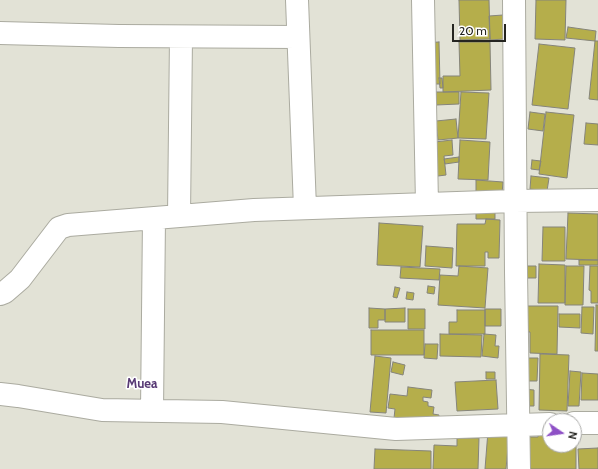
<!DOCTYPE html>
<style>
body{margin:0}
#map{position:relative;width:598px;height:469px;overflow:hidden;background:#e2e2d6;font-family:Cabin,sans-serif}
canvas{display:block}
.north{position:absolute;left:542px;top:413px;width:40px;height:40px;box-sizing:border-box;background:#fff;border:1px solid #a8a8a6;border-radius:50%;rotate:103deg;font-size:11px;font-weight:700;line-height:16px;text-align:center;color:#252521}
.north::after{content:'';display:block;margin:auto;width:14px;height:18px;background:#8e50c6;clip-path:polygon(50% 0,100% 100%,50% 72%,0 100%)}
.scale{position:absolute;left:452px;top:24px;width:54px;height:18px;box-sizing:border-box;border:2px solid #252521;border-top:0;padding-left:5px;font-size:12px;line-height:14px;white-space:nowrap;color:#252521;-webkit-text-stroke:3px #fff;paint-order:stroke}
</style>
<div id="map">
<canvas width="598" height="469"></canvas>
<div class="north">N</div>
<div class="scale">20 m</div>
</div>
<script>
const context = document.querySelector('canvas').getContext('2d');
context.lineJoin = 'round';
function fill(path, color) {
  context.fillStyle = color;
  context.fill(path, 'evenodd');
}
function poly(rows) {
  const path = new Path2D();
  for (const r of rows) {
    path.moveTo(r[0], r[1]);
    for (let i = 2; i < r.length; i += 2) path.lineTo(r[i], r[i + 1]);
  }
  return path;
}
function strokePath(path, color, width, dash) {
  context.strokeStyle = color;
  context.lineWidth = width;
  context.lineCap = dash ? 'butt' : 'round';
  context.setLineDash(dash || []);
  context.stroke(path);
}
function write(font, color, halo, rows, align = 'center') {
  context.font = font + ' Cabin,sans-serif';
  context.lineWidth = 3;
  context.setLineDash([]);
  context.textBaseline = 'middle';
  context.strokeStyle = halo;
  context.fillStyle = color;
  for (const [text, x, y, turn = 0] of rows) {
    context.save();
    context.translate(x, y);
    context.rotate((+turn || 0) * Math.PI / 180);
    context.textAlign = isNaN(turn) ? turn : align;
    if (halo) context.strokeText(text, 0, 0);
    context.fillText(text, 0, 0);
    context.restore();
  }
}
const building = poly([
 [459,0,489,0,490,39,460,40,459,0],
 [536,0,566,0,565,40,535,39,536,0],
 [503,15,504,39,490,40,489,16,503,15],
 [568,27,596,31,595,41,566,38,568,27],
 [595,41,598,41,598,100,589,99,595,41],
 [439,42,440,84,422,84,421,43,439,42],
 [459,42,490,42,491,90,443,92,443,76,460,76,459,42],
 [539,44,575,48,568,109,532,105,539,44],
 [439,78,442,78,443,88,440,88,439,78],
 [436,92,459,92,459,104,436,105,436,92],
 [461,92,489,93,486,139,458,138,461,92],
 [530,112,545,114,543,131,528,129,530,112],
 [546,112,574,115,567,178,539,174,546,112],
 [456,119,458,138,438,140,436,121,456,119],
 [586,123,598,124,598,145,584,144,586,123],
 [452,140,453,155,444,156,446,175,430,177,426,143,452,140],
 [460,140,490,142,488,180,458,179,460,140],
 [459,157,459,162,445,164,444,159,459,157],
 [532,160,541,161,539,170,531,169,532,160],
 [531,176,549,178,547,191,530,189,531,176],
 [476,180,503,182,502,194,476,192,476,180],
 [476,206,495,206,495,219,476,219,476,206],
 [568,213,598,214,598,260,566,259,568,213],
 [486,219,500,220,499,258,488,258,488,252,485,252,485,266,456,266,457,224,485,224,486,219],
 [379,223,423,226,420,267,377,265,379,223],
 [543,227,565,227,565,261,542,261,543,227],
 [426,246,453,248,452,268,425,266,426,246],
 [579,260,598,260,598,265,579,265,579,260],
 [539,264,565,265,565,303,538,303,539,264],
 [459,266,488,268,485,308,438,305,440,275,458,276,459,266],
 [525,266,536,266,536,278,525,278,525,266],
 [566,266,584,266,583,305,565,305,566,266],
 [590,266,598,266,598,303,591,303,591,291,589,290,590,266],
 [401,267,440,269,439,280,400,278,401,267],
 [428,286,435,287,434,294,427,293,428,286],
 [395,287,400,288,397,298,393,297,395,287],
 [407,292,414,293,413,300,406,299,407,292],
 [596,305,598,305,598,351,595,351,596,305],
 [525,306,558,306,557,354,530,353,530,332,524,332,525,306],
 [582,307,594,307,593,334,581,333,582,307],
 [369,308,385,309,385,320,378,320,378,328,369,328,369,308],
 [405,308,405,322,385,322,385,309,405,308],
 [408,309,425,309,425,329,408,329,408,309],
 [485,309,501,309,501,326,485,326,485,309],
 [457,310,485,310,485,334,449,334,449,322,457,322,457,310],
 [559,314,580,314,580,328,559,327,559,314],
 [371,330,424,330,424,355,371,355,371,330],
 [440,334,482,335,481,357,440,356,440,334],
 [484,334,496,335,495,346,499,346,498,358,482,356,484,334],
 [425,344,438,344,437,359,424,358,425,344],
 [540,354,569,355,567,411,539,410,540,354],
 [375,356,391,358,386,413,370,412,375,356],
 [524,358,538,358,537,381,523,381,524,358],
 [393,362,405,365,403,375,391,372,393,362],
 [570,371,581,372,579,406,568,406,570,371],
 [486,372,495,372,495,379,486,379,486,372],
 [582,373,598,374,598,400,581,400,582,373],
 [496,380,498,409,457,411,455,382,496,380],
 [408,387,432,390,431,398,423,397,423,401,428,402,428,406,434,407,433,414,439,415,438,423,394,418,395,409,388,408,390,394,407,396,408,387],
 [523,389,534,390,534,406,522,406,523,389],
 [510,424,506,469,485,469,488,431,510,424],
 [538,431,550,431,550,445,574,445,574,443,576,443,576,469,525,469,525,437,538,437,538,431],
 [457,438,479,438,478,469,433,469,434,445,457,446,457,438],
 [598,448,598,469,579,469,578,449,598,448],
 [375,449,431,451,431,469,374,469,375,449]
]);
const minor = poly([
 [297,0,305,208],
 [423,0,427,204],
 [514,0,516,272,519,469],
 [0,33,119,36,298,37],
 [179,216,181,37],
 [0,294,5,292,20,279,59,228,68,225,254,210,515,201,598,200],
 [0,394,18,396,102,410,222,412,396,429,550,424],
 [152,411,154,218],
 [574,423,598,423]
]);
const quarterNames = [
 ["Muea",142,384]
];
fill(building, '#b5ae4b');
strokePath(building, '#85847a', 1);
strokePath(minor, '#ababa0', 24);
strokePath(minor, '#fff', 22);
write('bold 13px', '#583a75', '#fff', quarterNames);
</script>
